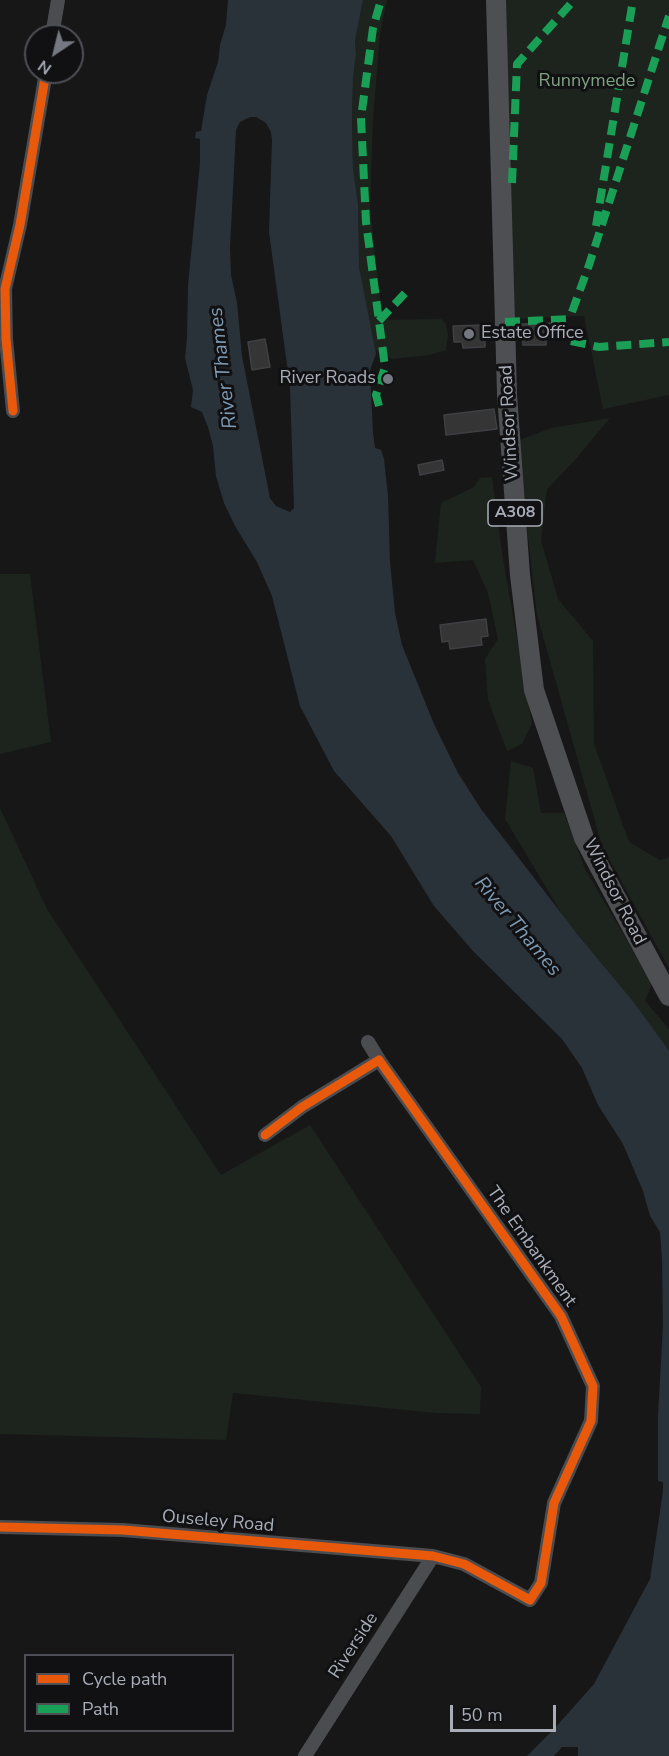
<!DOCTYPE html>
<style>
body{margin:0}
#map{position:relative;width:669px;height:1756px;overflow:hidden;background:#171717;font-family:"Nunito Sans",sans-serif}
canvas{display:block}
.legend{position:absolute;left:24px;top:1654px;width:210px;height:78px;box-sizing:border-box;background:#111113;border:2px solid #4d4f55;margin:0;padding:8px 10px;list-style:none;font-size:18px;color:#a8adb8}
.legend li{display:flex;align-items:center;gap:12px;height:30px}
.legend b{width:30px;border:2px solid #4d4f55}
.north{position:absolute;left:24px;top:24px;width:60px;height:60px;box-sizing:border-box;background:#111113;border:2px solid #4d4f55;border-radius:50%;rotate:215deg;font-size:16px;font-weight:700;line-height:24px;text-align:center;color:#a8adb8}
.north::after{content:'';display:block;margin:auto;width:21px;height:27px;background:#757880;clip-path:polygon(50% 0,100% 100%,50% 72%,0 100%)}
.scale{position:absolute;left:450px;top:1705px;width:106px;height:27px;box-sizing:border-box;border:3px solid #a8adb8;border-top:0;padding-left:8px;font-size:18px;line-height:21px;white-space:nowrap;color:#a8adb8;-webkit-text-stroke:4px #111113;paint-order:stroke}
</style>
<div id="map">
<canvas width="669" height="1756"></canvas>
<ul class="legend">
<li><b style="height:8px;background:#e8590c"></b>Cycle path</li>
<li><b style="height:8px;background:#1a9f57"></b>Path</li>
</ul>
<div class="north">N</div>
<div class="scale">50 m</div>
</div>
<script>
const context = document.querySelector('canvas').getContext('2d');
context.lineJoin = 'round';
function fill(path, color) {
  context.fillStyle = color;
  context.fill(path, 'evenodd');
}
function poly(rows) {
  const path = new Path2D();
  for (const r of rows) {
    path.moveTo(r[0], r[1]);
    for (let i = 2; i < r.length; i += 2) path.lineTo(r[i], r[i + 1]);
  }
  return path;
}
function strokePath(path, color, width, dash) {
  context.strokeStyle = color;
  context.lineWidth = width;
  context.lineCap = dash ? 'butt' : 'round';
  context.setLineDash(dash || []);
  context.stroke(path);
}
function write(font, color, halo, rows, align = 'center') {
  context.font = font + ' "Nunito Sans",sans-serif';
  context.lineWidth = 6;
  context.setLineDash([]);
  context.textBaseline = 'middle';
  context.strokeStyle = halo;
  context.fillStyle = color;
  for (const [text, x, y, turn = 0] of rows) {
    context.save();
    context.translate(x, y);
    context.rotate((+turn || 0) * Math.PI / 180);
    context.textAlign = isNaN(turn) ? turn : align;
    if (halo) context.strokeText(text, 0, 0);
    context.fillText(text, 0, 0);
    context.restore();
  }
}
const green = poly([
 [363,0,387,0,380,34,373,119,370,206,382,320,441,319,446,324,448,335,446,350,430,355,392,359,375,350,361,288,359,267,358,204,353,169,352,120,353,78,356,54,355,41],
 [503,0,669,0,669,395,603,409,584,316,512,319],
 [610,418,575,460,547,489,541,540,558,599,593,641,594,744,629,842,660,860,669,857,669,968,602,846,537,615,517,441,551,428],
 [492,477,502,553,532,723,522,744,507,751,488,700,485,659,498,639,488,593,473,560,435,563,441,503,474,487,480,478],
 [0,574,30,574,51,742,0,754],
 [511,761,533,768,541,813,564,813,585,869,652,983,645,1001,669,1029,669,1058,632,1000,565,919,505,819],
 [0,808,47,909,221,1175,310,1125,481,1387,480,1414,436,1413,233,1393,226,1440,0,1434]
]);
const water = poly([
 [228,0,363,0,355,41,356,54,353,78,352,120,353,169,358,204,359,267,376,354,370,370,373,433,375,448,381,450,384,459,388,496,390,562,395,613,402,645,434,724,458,773,481,809,578,935,632,1000,669,1051,669,1756,578,1756,578,1747,562,1747,554,1756,527,1756,554,1729,594,1684,650,1579,663,1491,663,1482,658,1481,658,1416,663,1325,662,1260,660,1232,650,1216,643,1191,623,1144,598,1105,582,1068,562,1039,473,951,434,906,391,836,334,771,300,706,272,596,257,562,235,526,224,503,216,476,213,446,208,427,202,412,191,407,193,390,185,358,187,338,188,285,200,163,200,139,195,138,196,132,201,131,207,95,218,62,220,45,226,25],
 [250,117,256,117,266,123,271,132,272,140,269,232,290,387,294,508,290,512,276,506,270,498,242,356,237,303,231,275,230,248,236,130,240,122]
]);
const building = poly([
 [558,323,558,335,546,335,546,345,523,345,522,324,558,323],
 [485,325,485,347,463,348,462,342,454,342,453,326,485,325],
 [265,339,270,367,252,370,248,342,265,339],
 [494,409,497,429,446,435,444,415,494,409],
 [442,460,444,470,420,475,418,465,442,460],
 [486,619,488,636,481,637,482,645,450,649,449,641,442,642,440,625,486,619]
]);
const minor = poly([
 [52,36,58,0],
 [13,411,6,339,5,289,20,225,46,72],
 [368,1042,379,1060],
 [0,1527,123,1530,433,1556,464,1564,530,1600,541,1583,554,1503,591,1421,593,1386,561,1316,379,1060,302,1107,265,1135],
 [305,1756,433,1556]
]);
const primary = poly([
 [496,0,507,394,520,575,534,690,584,838,669,996]
]);
const quiet = poly([
 [512,183,517,64,574,0],
 [596,226,633,0],
 [572,312,589,265,669,16],
 [379,321,406,292],
 [505,322,573,319],
 [571,341,599,347,669,342],
 [379,406,376,395,385,367,366,222,361,118,373,28,381,0]
]);
const cycleway = poly([
 [13,411,6,339,5,289,20,225,46,72],
 [0,1527,123,1530,433,1556,464,1564,530,1600,541,1583,554,1503,591,1421,593,1386,561,1316,379,1060,302,1107,265,1135]
]);
const markers = [
 [469,334,6,"#757880"],
 [388,379,6,"#757880"]
];
const shields = [
 [515,513,54]
];
const shieldNames = [
 ["A308",515,513]
];
const parkNames = [
 ["Runnymede",587,82]
];
const poiNames = [
 ["Estate Office",481,334],
 ["River Roads",376,379,"right"]
];
const streetNames = [
 ["Windsor Road",510,423,-93],
 ["Windsor Road",614,892,63],
 ["The Embankment",531,1247,55],
 ["Ouseley Road",218,1522,5],
 ["Riverside",354,1646,-57]
];
const waterNames = [
 ["River Thames",224,368,-97],
 ["River Thames",517,927,50]
];
fill(green, '#1d241e');
fill(water, '#2a3239');
fill(building, '#353536');
strokePath(building, '#3f4043', 1.5);
strokePath(minor, '#4b4c50', 14);
strokePath(primary, '#4d4f52', 20);
strokePath(quiet, '#1a9f57', 8, [15, 8]);
strokePath(cycleway, '#e8590c', 9);
for (const [x, y, r, color] of markers) {
  const dot = new Path2D();
  dot.arc(x, y, r, 0, 2 * Math.PI);
  context.fillStyle = color;
  context.fill(dot);
  strokePath(dot, '#111113', 2);
}
for (const [x, y, w] of shields) {
  const box = new Path2D();
  box.roundRect(x - w / 2, y - 13, w, 26, 4.5);
  context.fillStyle = '#111113';
  context.fill(box);
  strokePath(box, '#a8adb8', 1.5);
}
write('bold 16px', '#a8adb8', null, shieldNames);
write('18px', '#7fa381', '#111113', parkNames);
write('18px', '#a8adb8', '#111113', poiNames, 'left');
write('18px', '#a8adb8', '#111113', streetNames);
write('italic 20px', '#7f9bb3', '#111113', waterNames);
</script>
